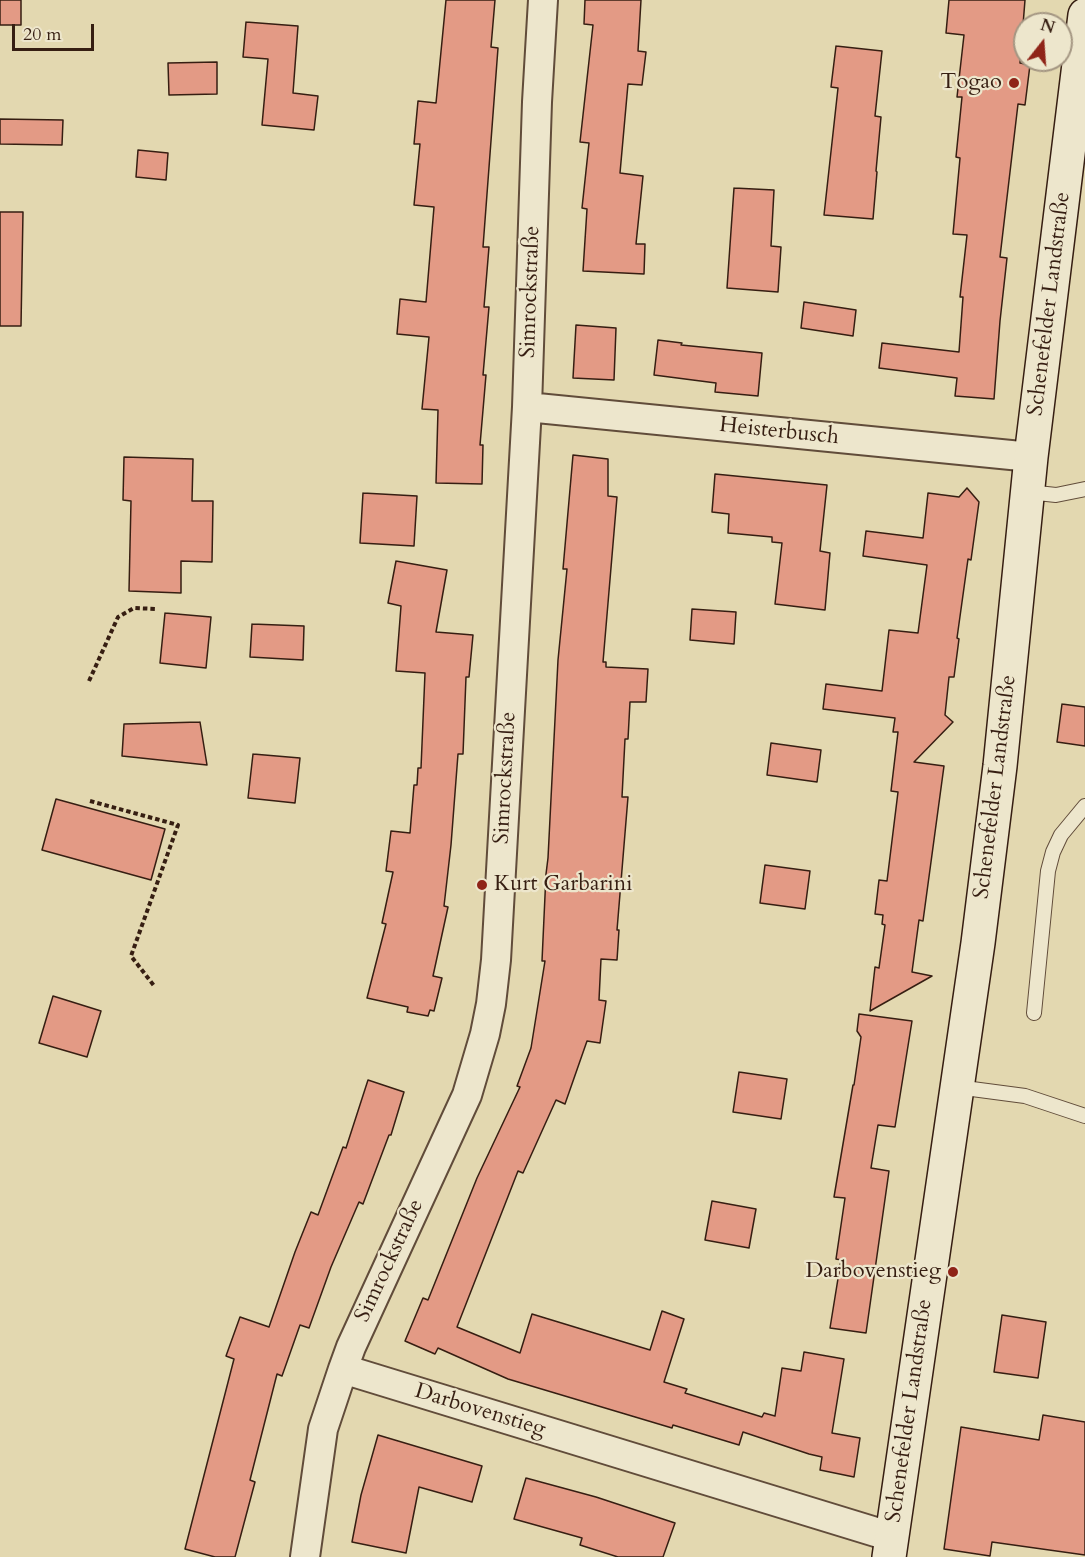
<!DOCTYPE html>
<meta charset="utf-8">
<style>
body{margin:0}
#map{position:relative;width:1085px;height:1557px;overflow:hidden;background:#e3d8b0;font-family:Cardo,serif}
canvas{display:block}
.north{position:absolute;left:1013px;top:12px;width:60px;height:60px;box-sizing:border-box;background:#ede6cc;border:2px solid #a49682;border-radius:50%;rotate:17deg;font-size:16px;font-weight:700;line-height:24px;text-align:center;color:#361e12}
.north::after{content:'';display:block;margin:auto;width:21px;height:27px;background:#8f2418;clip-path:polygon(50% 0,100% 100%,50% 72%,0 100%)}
.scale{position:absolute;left:12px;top:24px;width:82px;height:27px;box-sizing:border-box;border:3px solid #361e12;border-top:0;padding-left:8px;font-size:18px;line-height:21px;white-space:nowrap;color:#361e12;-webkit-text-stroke:4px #ede6cc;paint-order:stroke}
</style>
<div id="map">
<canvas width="1085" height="1557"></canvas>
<div class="north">N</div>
<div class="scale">20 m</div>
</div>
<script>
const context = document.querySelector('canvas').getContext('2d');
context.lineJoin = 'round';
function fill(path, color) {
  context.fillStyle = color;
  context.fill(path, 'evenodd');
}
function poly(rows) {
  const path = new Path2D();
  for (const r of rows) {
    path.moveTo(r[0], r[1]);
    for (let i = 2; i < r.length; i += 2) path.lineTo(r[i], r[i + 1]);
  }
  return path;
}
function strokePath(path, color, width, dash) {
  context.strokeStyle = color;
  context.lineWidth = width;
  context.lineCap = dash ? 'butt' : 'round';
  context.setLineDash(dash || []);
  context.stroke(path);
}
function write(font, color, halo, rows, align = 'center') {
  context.font = font + ' Cardo,serif';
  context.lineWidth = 4.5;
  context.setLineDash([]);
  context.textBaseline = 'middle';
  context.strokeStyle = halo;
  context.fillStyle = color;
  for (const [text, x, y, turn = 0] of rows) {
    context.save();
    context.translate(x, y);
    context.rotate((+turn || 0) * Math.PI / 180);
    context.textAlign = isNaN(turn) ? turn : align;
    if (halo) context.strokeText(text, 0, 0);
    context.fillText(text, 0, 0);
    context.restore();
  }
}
const building = poly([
 [0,0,21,0,21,25,0,25,0,0],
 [446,0,495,0,491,47,498,48,483,247,489,247,484,307,489,307,483,375,486,375,480,445,483,445,482,484,436,483,438,410,422,409,429,337,397,334,400,299,426,302,434,207,414,205,420,144,414,144,418,101,436,103,446,0],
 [585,0,641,0,638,51,646,52,642,85,628,84,620,173,643,176,636,244,645,244,644,274,583,271,587,209,582,208,589,143,580,142,593,25,584,24,585,0],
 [949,0,1025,0,1020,63,1030,65,1025,105,1018,104,1000,257,1007,258,1000,321,994,399,955,396,957,378,879,368,882,343,959,352,963,297,960,297,967,235,953,234,960,158,956,157,962,97,957,97,964,35,946,33,949,0],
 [246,22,298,26,293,93,318,96,314,130,262,125,268,59,243,57,246,22],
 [836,46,882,51,875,116,881,117,876,171,877,172,873,219,824,215,838,88,831,87,836,46],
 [217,62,217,94,169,95,168,63,217,62],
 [0,119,63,120,62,145,0,144,0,119],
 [138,150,168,153,166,180,136,177,138,150],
 [734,188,774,190,771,246,781,247,778,292,727,288,734,188],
 [0,212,23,212,21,326,0,326,0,212],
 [804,302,856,310,853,336,801,328,804,302],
 [576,325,616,328,614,380,573,378,576,325],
 [658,340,682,343,681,345,762,353,758,396,715,392,716,383,654,375,658,340],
 [573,455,608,459,608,496,617,497,603,662,606,662,606,667,648,669,646,702,630,702,628,739,625,739,622,797,628,797,617,930,619,930,617,960,601,959,599,1000,606,1001,600,1043,587,1041,565,1104,556,1100,523,1173,518,1171,457,1327,520,1353,532,1314,650,1350,662,1311,684,1319,664,1382,687,1389,685,1393,762,1417,764,1413,775,1416,782,1368,801,1371,804,1352,844,1359,832,1433,860,1438,854,1477,820,1470,822,1457,809,1454,743,1432,739,1445,673,1425,672,1428,508,1379,438,1348,435,1354,405,1341,423,1298,428,1300,477,1178,520,1087,517,1086,531,1048,545,961,542,961,546,874,548,858,558,660,567,569,563,569,573,455],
 [124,457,193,459,192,501,213,501,212,562,181,561,181,593,129,591,131,501,123,500,124,457],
 [715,474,827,485,820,551,830,553,825,610,775,604,782,543,772,542,772,537,728,533,729,514,712,512,715,474],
 [967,488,979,502,971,560,968,559,957,638,959,639,954,677,949,677,945,715,953,722,914,762,944,766,923,921,919,920,912,972,932,976,870,1011,875,967,879,968,885,925,882,924,883,915,875,914,879,880,887,881,898,792,891,791,898,732,893,732,895,718,823,709,826,684,882,691,889,630,918,633,927,565,863,556,866,531,923,538,928,493,959,497,967,488],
 [363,493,417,496,414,546,360,543,363,493],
 [396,561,447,570,436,632,473,635,469,677,466,677,463,754,458,754,451,845,444,906,448,907,433,976,442,978,434,1011,430,1010,428,1016,407,1012,408,1007,367,998,386,924,382,923,393,872,386,871,391,831,410,833,414,785,417,785,418,768,421,768,425,673,396,671,401,606,388,603,396,561],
 [692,609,736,612,734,644,690,640,692,609],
 [165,613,211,617,206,668,160,663,165,613],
 [252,624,304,626,303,660,250,657,252,624],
 [1062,704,1085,707,1085,746,1057,742,1062,704],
 [200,722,207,765,122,756,124,724,200,722],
 [771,743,821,750,817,782,767,775,771,743],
 [253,754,300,758,295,803,248,798,253,754],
 [56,799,165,829,151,880,42,850,56,799],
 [765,865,810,871,805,909,760,903,765,865],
 [53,996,101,1011,87,1057,39,1043,53,996],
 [859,1014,912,1021,895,1127,878,1125,871,1168,889,1171,866,1333,830,1328,841,1260,836,1259,845,1198,834,1197,853,1085,854,1085,861,1037,857,1031,859,1014],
 [739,1072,787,1079,781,1119,733,1112,739,1072],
 [368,1080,404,1092,391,1135,389,1135,363,1204,359,1202,331,1267,309,1328,300,1325,282,1376,277,1374,250,1480,255,1482,235,1557,215,1557,185,1549,234,1359,226,1356,240,1317,269,1327,295,1252,311,1212,318,1215,343,1147,346,1148,368,1080],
 [712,1201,756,1209,749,1248,705,1240,712,1201],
 [1002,1315,1046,1322,1038,1378,994,1372,1002,1315],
 [1043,1415,1085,1422,1085,1555,992,1542,990,1556,944,1549,961,1427,1039,1440,1043,1415],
 [378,1435,482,1466,472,1502,419,1487,406,1553,352,1542,361,1495,378,1435],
 [526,1478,596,1497,675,1523,663,1557,618,1557,580,1545,582,1538,514,1519,526,1478]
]);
const path = poly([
 [89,681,118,617,134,608,156,609],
 [90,801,178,825,131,956,155,987]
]);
const lane = poly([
 [1028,492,1056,495,1085,489],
 [1034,1013,1048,871,1053,852,1061,835,1085,806],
 [957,1087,1025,1096,1085,1116]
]);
const street = poly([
 [527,407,1031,457],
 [343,1369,892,1537],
 [305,1557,323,1429,343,1369,351,1347,467,1095,485,1034,491,1004,496,960,527,407,537,102,543,0]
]);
const secondary = poly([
 [889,1557,978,943,1000,766,1031,457,1085,15]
]);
const markers = [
 [1014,83,6,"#8f2418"],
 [482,885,6,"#8f2418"],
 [953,1272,6,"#8f2418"]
];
const poiNames = [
 ["Togao",1002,83],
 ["Kurt Garbarini",494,885,"left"],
 ["Darbovenstieg",941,1272]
];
const streetNames = [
 ["Simrockstraße",531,292,-88],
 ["Schenefelder Landstraße",1050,304,-83],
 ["Heisterbusch",779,432,6],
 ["Simrockstraße",506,778,-87],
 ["Schenefelder Landstraße",996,787,-83],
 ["Simrockstraße",390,1261,-65],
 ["Darbovenstieg",480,1411,17],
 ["Schenefelder Landstraße",910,1411,-82]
];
fill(building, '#e39a85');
strokePath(building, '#361e12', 1.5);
strokePath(lane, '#614c3a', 16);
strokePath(street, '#614c3a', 32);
strokePath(secondary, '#361e12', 36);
strokePath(path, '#361e12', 4, [4.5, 3]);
strokePath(lane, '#ede6cc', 14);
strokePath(street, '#ede6cc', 28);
strokePath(secondary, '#ede6cc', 33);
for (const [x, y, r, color] of markers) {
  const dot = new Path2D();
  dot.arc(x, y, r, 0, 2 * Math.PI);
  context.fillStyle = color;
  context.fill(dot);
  strokePath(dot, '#ede6cc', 2);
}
write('22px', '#361e12', '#ede6cc', poiNames, 'right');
write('22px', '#361e12', '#ede6cc', streetNames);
</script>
